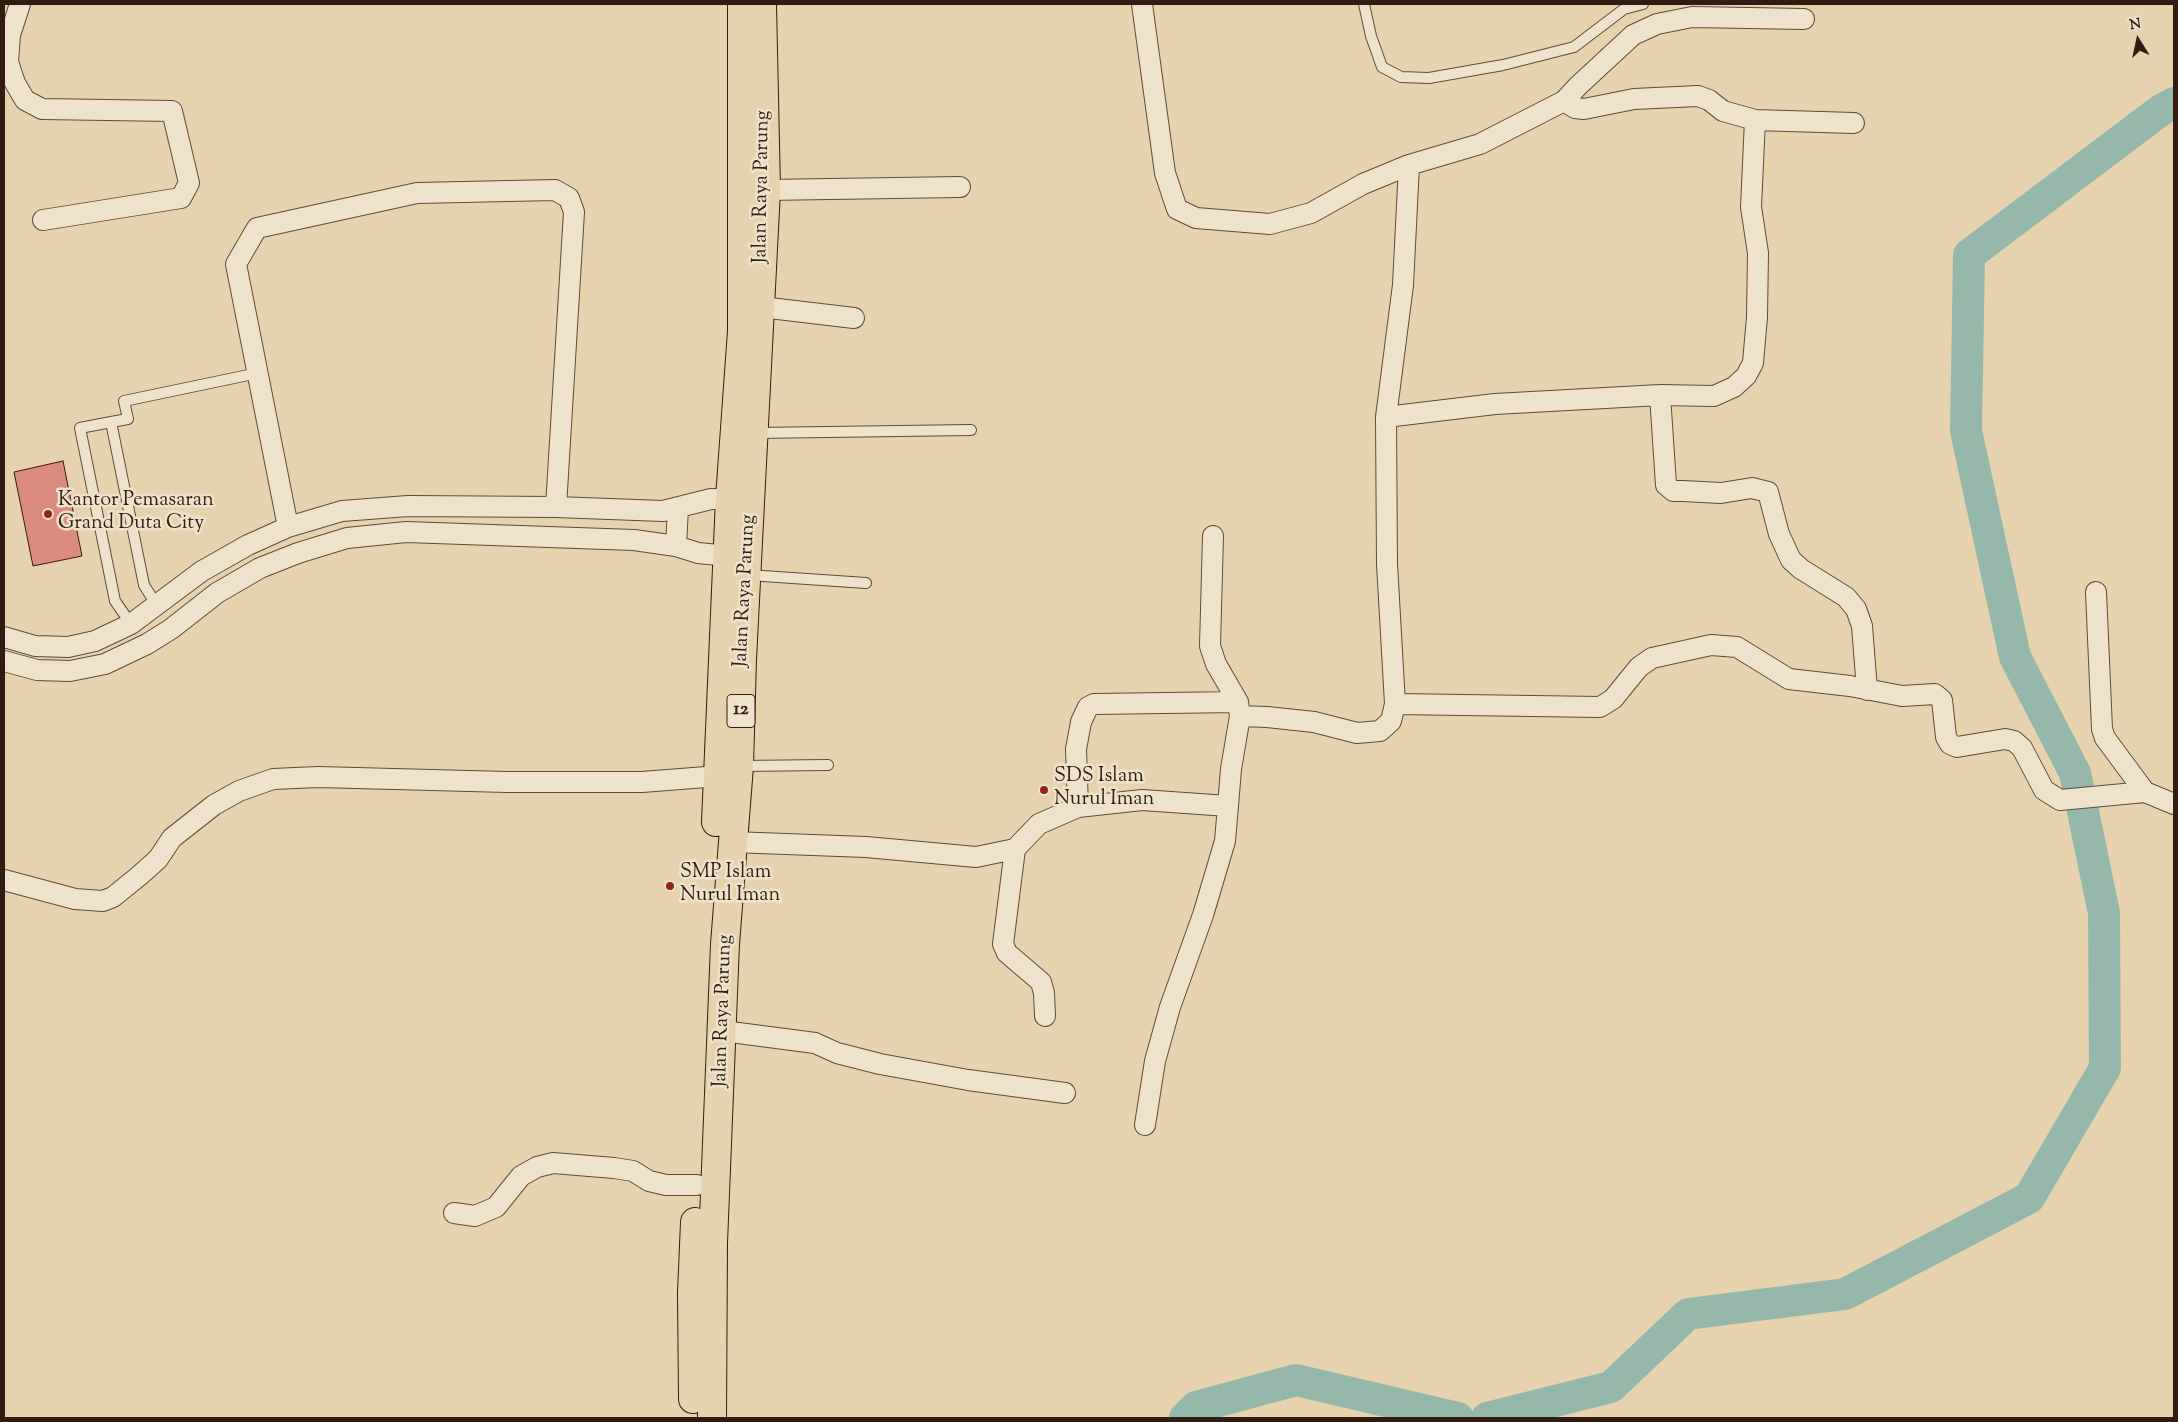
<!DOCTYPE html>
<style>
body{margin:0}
#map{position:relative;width:2178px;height:1422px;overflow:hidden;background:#e6d3ad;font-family:"Sorts Mill Goudy",serif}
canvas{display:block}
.frame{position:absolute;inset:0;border:5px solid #321c11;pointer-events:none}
.north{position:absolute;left:2113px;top:15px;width:50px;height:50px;-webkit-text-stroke:4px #efe2ca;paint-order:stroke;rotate:350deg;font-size:14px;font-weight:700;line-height:20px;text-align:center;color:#321c11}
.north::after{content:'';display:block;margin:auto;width:18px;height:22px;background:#321c11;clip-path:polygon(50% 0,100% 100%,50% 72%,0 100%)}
</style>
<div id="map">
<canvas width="2178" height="1422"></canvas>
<div class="frame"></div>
<div class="north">N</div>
</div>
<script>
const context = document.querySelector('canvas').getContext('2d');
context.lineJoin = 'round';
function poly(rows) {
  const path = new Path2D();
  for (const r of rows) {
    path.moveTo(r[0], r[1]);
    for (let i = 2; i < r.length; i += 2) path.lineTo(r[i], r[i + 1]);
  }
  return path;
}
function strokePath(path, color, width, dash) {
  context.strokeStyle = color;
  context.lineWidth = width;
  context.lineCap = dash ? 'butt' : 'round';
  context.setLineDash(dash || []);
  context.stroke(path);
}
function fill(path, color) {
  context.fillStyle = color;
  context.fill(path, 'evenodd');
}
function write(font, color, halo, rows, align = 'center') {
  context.font = font + ' "Sorts Mill Goudy",serif';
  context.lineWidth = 5;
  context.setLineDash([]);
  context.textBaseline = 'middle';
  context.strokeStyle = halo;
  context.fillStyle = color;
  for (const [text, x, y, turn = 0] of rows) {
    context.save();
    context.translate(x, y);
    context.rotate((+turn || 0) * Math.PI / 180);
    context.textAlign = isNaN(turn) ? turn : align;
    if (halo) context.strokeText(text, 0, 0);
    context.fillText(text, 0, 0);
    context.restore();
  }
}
const river = poly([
 [1185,1418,1196,1407,1296,1380,1458,1418],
 [1487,1418,1611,1387,1688,1314,1845,1294,2029,1198,2105,1068,2104,913,2075,773,2015,657,1966,431,1969,255,2161,110,2174,103]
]);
const building = poly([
 [63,461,82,556,33,566,14,472,63,461]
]);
const lane = poly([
 [1364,4,1371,36,1382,67,1401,77,1429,78,1503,65,1574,47,1624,9,1643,4],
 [111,422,128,419,124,401,258,373],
 [755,433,971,430],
 [748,575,866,583],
 [131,624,115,601,80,428,111,422,144,585,157,606],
 [740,766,828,765]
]);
const street = poly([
 [20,4,10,35,8,62,15,83,25,100,42,109,172,111,189,183,181,198,43,220],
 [1142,4,1165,173,1177,209,1196,218,1270,224,1311,213,1363,184,1409,165,1480,144,1564,101,1578,86,1633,35,1657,24,1692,17,1804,19],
 [1564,101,1575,108,1584,109,1634,99,1698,96,1709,100,1723,111,1755,120,1854,123],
 [766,190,960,187],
 [761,307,854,318],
 [1660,395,1666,485,1673,491,1683,491,1721,493,1752,488,1768,492,1779,534,1791,560,1801,569,1846,597,1856,609,1862,626,1867,690],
 [1386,417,1403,285,1409,165],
 [288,527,236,264,257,228,417,193,555,190,569,198,574,212,556,507],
 [676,546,678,508],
 [2096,592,2102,729,2105,738,2145,792,2174,804],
 [4,637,35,646,68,647,95,641,131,624,202,571,248,545,288,527,342,511,408,506,556,507,663,511,711,499,744,499],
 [4,661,37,670,70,671,105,664,147,644,171,629,217,593,260,568,298,553,347,538,406,532,634,540,676,546,698,553,739,557],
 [1395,704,1600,707,1613,699,1639,667,1652,658,1711,645,1737,647,1789,679,1850,686,1902,696,1935,694,1942,700,1946,737,1950,744,1957,747,2005,739,2014,741,2022,748,2044,790,2060,800,2145,792],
 [1240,716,1267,717,1314,722,1357,733,1380,731,1391,721,1395,704,1387,564,1386,417,1495,404,1660,395,1714,396,1734,387,1746,376,1753,363,1757,317,1758,253,1751,207,1755,120],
 [1078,807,1076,749,1081,722,1088,707,1094,704,1238,702],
 [732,842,866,847,976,857,1015,849,1039,824,1078,807,1142,800,1228,806,1231,769,1240,716,1238,702,1216,664,1210,646,1213,536],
 [1015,849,1003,944,1007,953,1041,982,1044,993,1045,1016],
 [4,880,75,899,103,901,113,897,139,876,158,859,172,838,214,805,239,791,273,779,318,777,507,782,642,782,719,776],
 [723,1031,815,1043,837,1053,880,1064,968,1080,1065,1093],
 [1145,1125,1155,1061,1170,1007,1203,915,1225,841,1228,806],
 [454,1213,475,1216,496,1207,521,1176,537,1167,553,1163,614,1168,633,1171,649,1181,666,1185,697,1185]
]);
const highway = poly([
 [716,822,730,498,742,331,742,4],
 [693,1399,692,1293,695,1222],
 [712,1418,713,1243,725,944,739,766,742,659,766,190,762,4]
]);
const markers = [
 [48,514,5,"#8f2418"],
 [1044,790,5,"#8f2418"],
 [670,886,5,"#8f2418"]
];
const shields = [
 [741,711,28]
];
const shieldNames = [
 ["12",741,711]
];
const streetNames = [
 ["Jalan Raya Parung",763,187,-89],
 ["Jalan Raya Parung",746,591,-87],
 ["Jalan Raya Parung",724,1011,-88]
];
const poiNames = [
 ["Kantor Pemasaran",58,502],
 ["Grand Duta City",58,525],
 ["SDS Islam",1054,778],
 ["Nurul Iman",1054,801],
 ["SMP Islam",680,874],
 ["Nurul Iman",680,897]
];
strokePath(river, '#96b8aa', 32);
fill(building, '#db8b7e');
strokePath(building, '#321c11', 1);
strokePath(lane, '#5f4a38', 12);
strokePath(street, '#5f4a38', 22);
strokePath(highway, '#321c11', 30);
strokePath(lane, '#efe2ca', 10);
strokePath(street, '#efe2ca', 20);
strokePath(highway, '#e6d3ad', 28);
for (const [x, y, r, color] of markers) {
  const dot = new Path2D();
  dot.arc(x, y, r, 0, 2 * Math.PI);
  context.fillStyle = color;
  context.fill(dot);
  strokePath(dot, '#efe2ca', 2);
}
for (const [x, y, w] of shields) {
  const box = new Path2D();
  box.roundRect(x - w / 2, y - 16.5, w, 33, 4);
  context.fillStyle = '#efe2ca';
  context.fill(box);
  strokePath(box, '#321c11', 1);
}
write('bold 19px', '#321c11', null, shieldNames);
write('20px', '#321c11', '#efe2ca', streetNames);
write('20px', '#321c11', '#efe2ca', poiNames, 'left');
</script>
